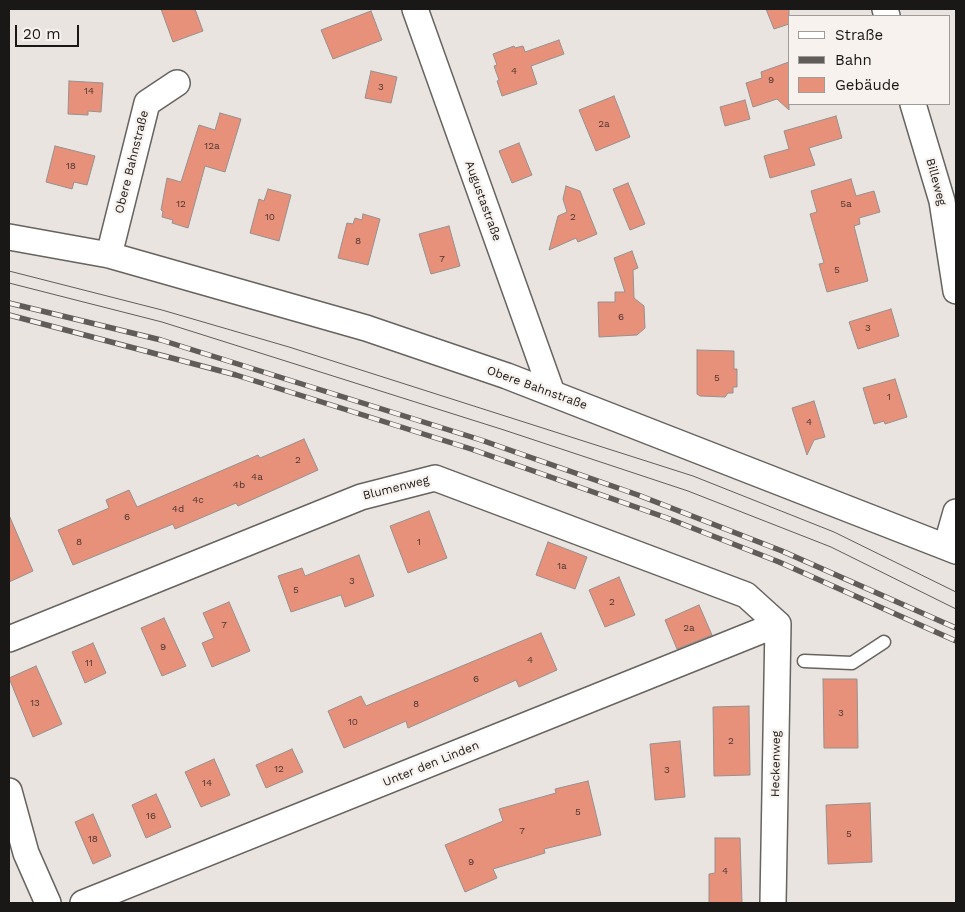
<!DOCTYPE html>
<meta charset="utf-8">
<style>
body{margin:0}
#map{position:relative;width:965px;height:912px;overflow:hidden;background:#eae4e1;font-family:"Work Sans",sans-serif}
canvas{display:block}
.frame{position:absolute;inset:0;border:10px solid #1a1817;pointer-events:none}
.legend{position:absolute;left:788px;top:15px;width:162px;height:90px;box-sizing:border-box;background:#f7f2ee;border:1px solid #9f9b98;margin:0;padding:6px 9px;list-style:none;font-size:15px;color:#1a1817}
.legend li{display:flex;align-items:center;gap:10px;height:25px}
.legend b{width:25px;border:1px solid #9f9b98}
.scale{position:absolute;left:15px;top:25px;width:64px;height:22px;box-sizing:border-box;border:2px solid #1a1817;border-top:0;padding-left:6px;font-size:15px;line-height:18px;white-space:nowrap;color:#1a1817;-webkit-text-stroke:4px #f7f2ee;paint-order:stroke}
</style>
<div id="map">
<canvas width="965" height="912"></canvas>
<div class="frame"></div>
<ul class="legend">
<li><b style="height:6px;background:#fff"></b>Straße</li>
<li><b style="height:6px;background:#5f5c5a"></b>Bahn</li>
<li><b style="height:14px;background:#e7917b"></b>Gebäude</li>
</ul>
<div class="scale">20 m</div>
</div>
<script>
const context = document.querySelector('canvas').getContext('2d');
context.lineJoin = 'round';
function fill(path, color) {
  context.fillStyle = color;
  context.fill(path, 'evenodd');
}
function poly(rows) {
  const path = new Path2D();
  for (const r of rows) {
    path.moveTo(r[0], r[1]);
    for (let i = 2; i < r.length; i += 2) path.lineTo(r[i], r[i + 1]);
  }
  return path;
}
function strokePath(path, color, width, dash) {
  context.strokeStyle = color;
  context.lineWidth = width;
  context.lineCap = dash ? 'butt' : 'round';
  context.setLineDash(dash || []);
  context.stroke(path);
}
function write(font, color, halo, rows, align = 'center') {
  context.font = font + ' "Work Sans",sans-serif';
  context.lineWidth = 4.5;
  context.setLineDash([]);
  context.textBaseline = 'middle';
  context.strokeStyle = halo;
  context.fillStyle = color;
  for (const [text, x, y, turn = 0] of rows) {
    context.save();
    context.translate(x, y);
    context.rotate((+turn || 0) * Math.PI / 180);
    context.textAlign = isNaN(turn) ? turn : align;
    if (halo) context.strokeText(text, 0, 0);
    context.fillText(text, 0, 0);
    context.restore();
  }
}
const building = poly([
 [161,9,195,9,203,31,173,42,161,9],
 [766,9,789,9,789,24,774,29,766,9],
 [371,11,382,40,333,59,321,30,371,11],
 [559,40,564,54,531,66,537,84,502,96,497,81,499,80,494,66,497,65,493,54,514,46,515,48,523,46,525,52,559,40],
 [789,62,789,110,777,99,753,107,746,83,762,78,761,72,789,62],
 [371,71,397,77,391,103,365,98,371,71],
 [69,81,103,83,101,112,88,111,88,115,68,114,69,81],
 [614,96,630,137,596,151,579,110,614,96],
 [745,100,750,119,725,126,720,107,745,100],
 [220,113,241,119,225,172,205,166,188,228,172,223,173,220,162,217,163,211,161,210,167,178,181,182,199,125,215,130,220,113],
 [836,116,842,138,809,148,815,165,770,178,764,156,789,149,784,131,836,116],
 [519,143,532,175,512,183,499,151,519,143],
 [55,146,95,156,87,185,74,182,72,189,46,182,55,146],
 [851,179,856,196,874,191,880,212,859,218,860,224,854,226,868,281,827,292,819,264,824,263,810,214,817,212,811,191,851,179],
 [628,183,645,224,630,230,613,189,628,183],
 [566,186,580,191,597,234,578,242,576,238,549,250,558,216,567,212,563,199,566,186],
 [268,189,291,195,279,241,250,233,259,199,264,201,268,189],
 [363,214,380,219,368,265,338,258,347,223,353,224,355,218,362,220,363,214],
 [449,226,460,266,431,274,419,234,449,226],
 [632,251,638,268,633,270,634,298,644,306,645,328,637,335,599,337,598,302,615,302,615,292,625,292,614,258,632,251],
 [891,309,899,336,858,349,849,322,891,309],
 [697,350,734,351,734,369,737,369,737,387,733,387,733,393,728,393,725,397,700,396,697,394,697,350],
 [895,379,907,417,885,424,884,421,874,424,863,388,895,379],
 [814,401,825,437,814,440,807,455,792,408,814,401],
 [304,439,318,470,238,506,236,503,175,529,173,524,73,565,58,530,109,508,106,500,129,490,137,507,258,455,260,458,304,439],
 [429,511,447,558,408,573,390,526,429,511],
 [9,515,33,571,9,582,9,515],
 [548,542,587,557,575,589,536,575,548,542],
 [359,555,374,596,345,607,341,595,291,612,278,576,302,568,305,576,359,555],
 [619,577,635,615,605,627,589,590,619,577],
 [229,602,250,651,212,667,202,643,214,638,203,613,229,602],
 [699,605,712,635,677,649,665,620,699,605],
 [164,618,186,666,162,676,141,628,164,618],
 [541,633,557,670,519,687,516,680,408,728,406,721,344,748,328,711,361,696,366,706,541,633],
 [93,643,106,673,85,683,72,652,93,643],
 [36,666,62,724,33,737,9,678,36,666],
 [823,679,857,679,858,748,824,748,823,679],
 [749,706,750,775,714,776,713,707,749,706],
 [680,741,685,797,655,800,650,744,680,741],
 [292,749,303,772,266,788,256,765,292,749],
 [214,759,230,795,201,807,185,772,214,759],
 [588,781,601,835,544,849,545,853,493,869,497,878,465,892,445,845,503,821,499,809,556,793,555,789,588,781],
 [156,794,171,827,146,838,132,805,156,794],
 [870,803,872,862,828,864,826,805,870,803],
 [93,814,111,856,93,864,75,822,93,814],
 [715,838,740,838,742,903,709,903,709,874,715,873,715,838]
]);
const service = poly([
 [804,661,852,663,884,642]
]);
const minor = poly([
 [415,9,552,393],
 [885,9,887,16],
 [913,104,942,201,956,291],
 [9,237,109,255,366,328,507,376,956,551],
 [109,255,147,103,177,83],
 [946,547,956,512],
 [9,639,361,497,435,478,746,595,778,624],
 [9,791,26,853,48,903],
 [83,903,778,624],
 [773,903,778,624]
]);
const tram = poly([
 [9,271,162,310,289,347,693,476,834,532,956,592],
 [9,283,162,322,504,430,688,491,831,547,956,609]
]);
const rail = poly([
 [9,303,161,340,481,440,638,495,782,551,956,628],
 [9,315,236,375,471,449,667,518,779,562,956,641]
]);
const numberNames = [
 ["4",514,71],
 ["9",771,80],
 ["3",381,87],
 ["14",89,91],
 ["2a",604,124],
 ["12a",212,146],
 ["18",71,166],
 ["12",181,204],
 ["5a",846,204],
 ["10",270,217],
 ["2",573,217],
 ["8",358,241],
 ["7",442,259],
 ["5",837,270],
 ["6",621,317],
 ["3",868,328],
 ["5",717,378],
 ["1",889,397],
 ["4",809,422],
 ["2",298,460],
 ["4a",257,477],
 ["4b",239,485],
 ["4c",198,500],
 ["4d",178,509],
 ["6",127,517],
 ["8",79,542],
 ["1",419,542],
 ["1a",562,566],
 ["3",352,581],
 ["5",296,590],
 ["2",612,602],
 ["7",224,625],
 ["2a",689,628],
 ["9",163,647],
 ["4",530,660],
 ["11",89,663],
 ["6",476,679],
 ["13",35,703],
 ["8",416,704],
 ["3",841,713],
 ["10",353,722],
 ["2",731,741],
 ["12",279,769],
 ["3",667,770],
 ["14",207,783],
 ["5",578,812],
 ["16",151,816],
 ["7",522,831],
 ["5",849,834],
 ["18",93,839],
 ["9",471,862],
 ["4",725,871]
];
const streetNames = [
 ["Obere Bahnstraße",132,162,-76],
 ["Billeweg",936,182,75],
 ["Augustastraße",483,201,70],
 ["Obere Bahnstraße",537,388,20],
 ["Blumenweg",396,488,-14],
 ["Unter den Linden",431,764,-22],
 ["Heckenweg",776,764,-89]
];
fill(building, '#e7917b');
strokePath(building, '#96908e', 1);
strokePath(service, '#67635f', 15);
strokePath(minor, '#67635f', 28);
strokePath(service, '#fff', 12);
strokePath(minor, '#fff', 25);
strokePath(tram, '#5f5c5a', 1);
strokePath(rail, '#5f5c5a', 5.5);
strokePath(rail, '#f7f2ee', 4, [11]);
write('10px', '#4d3630', null, numberNames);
write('12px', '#1a1817', '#f7f2ee', streetNames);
</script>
